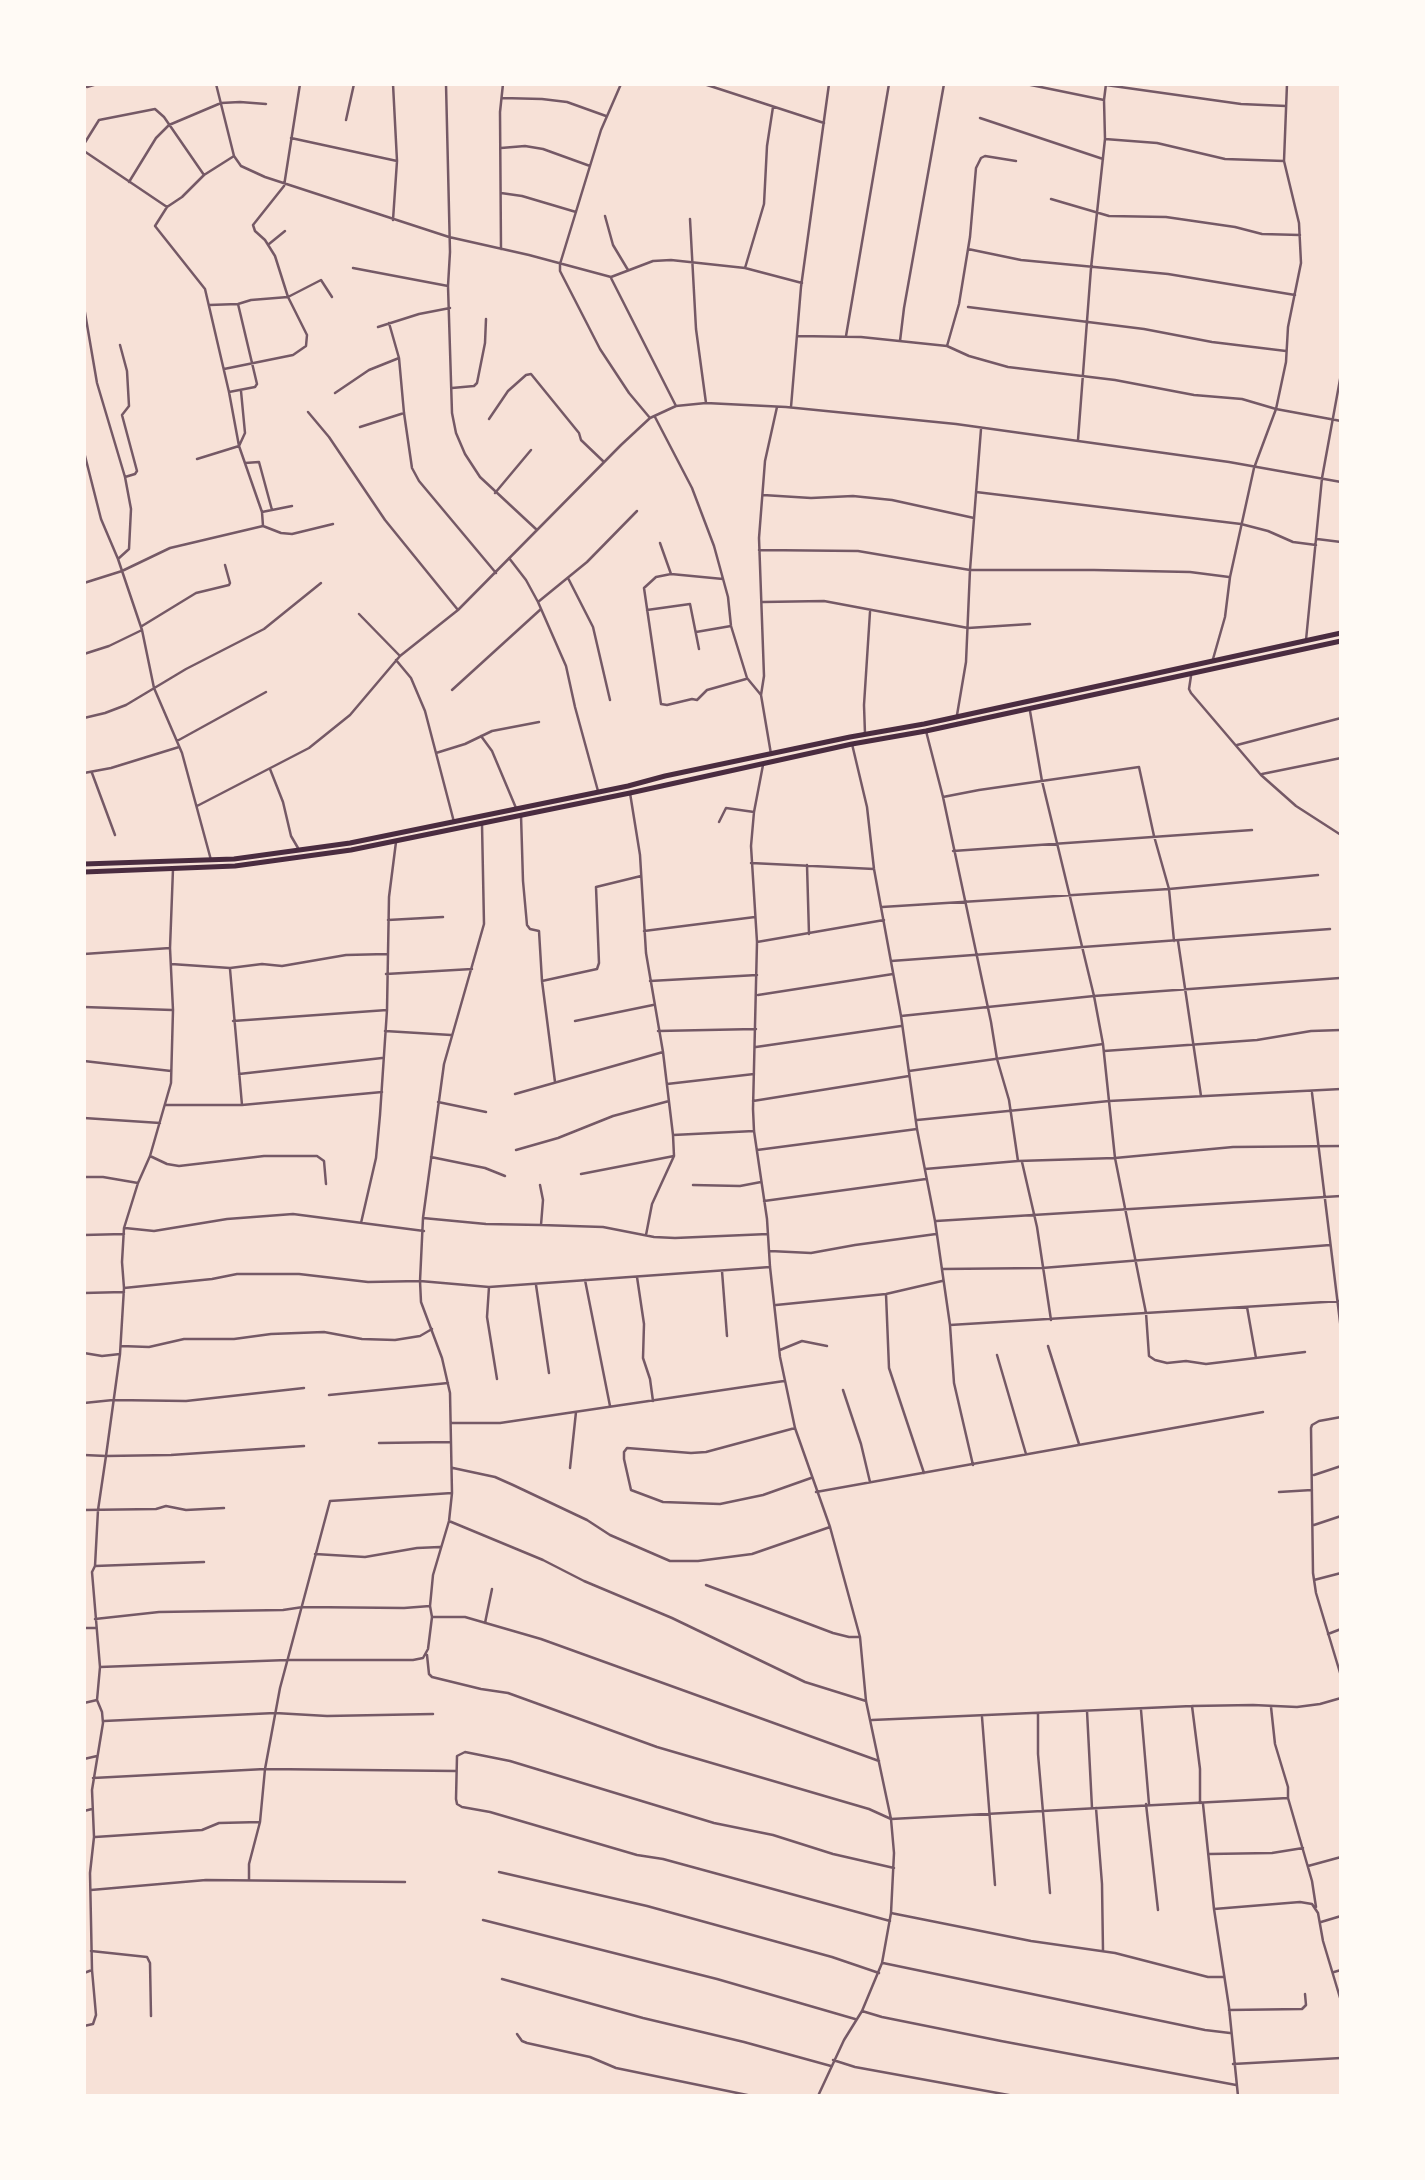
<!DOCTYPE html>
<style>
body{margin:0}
#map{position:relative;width:1425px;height:2180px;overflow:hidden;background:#f7e1d7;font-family:"PT Sans",sans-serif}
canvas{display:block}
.frame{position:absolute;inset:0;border:86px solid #fffaf5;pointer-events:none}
</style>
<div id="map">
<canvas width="1425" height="2180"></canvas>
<div class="frame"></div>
</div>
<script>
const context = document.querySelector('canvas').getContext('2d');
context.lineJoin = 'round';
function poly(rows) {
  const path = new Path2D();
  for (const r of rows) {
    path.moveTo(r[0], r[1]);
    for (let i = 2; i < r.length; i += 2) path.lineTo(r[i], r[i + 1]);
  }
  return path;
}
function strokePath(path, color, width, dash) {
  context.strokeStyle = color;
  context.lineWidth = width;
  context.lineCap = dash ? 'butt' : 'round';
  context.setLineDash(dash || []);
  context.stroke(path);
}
const minor = poly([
 [216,84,234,156,241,166,265,177,449,237,529,255,611,277,653,261,671,260,745,268,802,283],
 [393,84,397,161,393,220],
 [446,84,450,252,448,286,452,413,456,433,465,454,480,477,537,530],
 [621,84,601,130,560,264,560,271,600,349,629,393,650,418],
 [704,84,824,123],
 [1026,84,1104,100],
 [1106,85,1241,104,1286,106],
 [87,87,97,84],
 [502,98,542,99,567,102,606,116],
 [1341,100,1341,130],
 [980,118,1103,159],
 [346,120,354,84],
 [291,138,397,161],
 [1105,139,1157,143,1225,159,1284,161],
 [84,144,99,120,155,109,164,117,204,175],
 [501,148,525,146,543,149,590,166],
 [84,151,167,207],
 [129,182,156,138,169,125,221,103,240,102,266,104],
 [501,193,522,196,576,212],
 [1051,199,1109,216,1166,217,1235,227,1262,234,1300,235],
 [605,216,613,245,628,270],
 [690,219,696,329,706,403],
 [269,244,285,231],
 [501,249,500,112,503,84],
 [968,249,1021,260,1168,274,1295,295],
 [353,268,448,286],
 [745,268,764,204,767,146,773,107],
 [611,278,676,406],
 [209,305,238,304,251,300,288,297,321,280,332,297],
 [84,307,97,383,125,477,131,509,129,549,118,559],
 [968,307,1144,329,1212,342,1286,351],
 [389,323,399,358,404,413,412,468,419,481,496,573],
 [378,327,419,314,450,308],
 [797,336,861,337,947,346,969,356,1008,367,1115,380,1194,395,1242,399,1276,409,1341,421],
 [846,336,889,84],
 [900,341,904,308,944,84],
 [120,345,127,371,129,406,122,415,137,471,135,474,125,477],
 [947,346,959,304,970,237,976,168,981,158,985,156,1016,161],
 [224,369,293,355,306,346,307,335,288,297,275,256,265,240,255,231,253,225,284,186,300,84],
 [452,388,474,386,477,383,485,343,486,319],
 [229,392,255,387,257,384,238,304],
 [335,393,369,370,399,358],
 [791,407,801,287,829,84],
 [308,412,329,437,385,520,458,610],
 [655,417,692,488,714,546,728,597,731,626,747,678,761,695],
 [489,419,508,391,526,375,531,374,579,433,581,440,604,462],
 [360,427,404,413],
 [1078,440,1091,268,1105,139,1104,100,1106,84],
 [84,452,101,519,118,559,142,630,154,688,182,753,211,860],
 [197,459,239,446,245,433,241,391],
 [245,463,259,462,272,510],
 [976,492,1241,524,1268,531,1293,542,1316,545],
 [495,493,531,450],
 [763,495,811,498,853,496,892,500,974,518],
 [262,512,292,506],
 [263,526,281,533,292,534,333,524],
 [1317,539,1341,542],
 [660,543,671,574],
 [759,550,858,551,970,570,1094,570,1190,572,1229,577],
 [509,558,526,580,538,602,566,666,575,707,598,791],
 [568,578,593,627,610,700],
 [723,579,671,574,656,577,644,588,661,704,667,705,692,699,697,700,707,690,746,679],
 [84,583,122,571,170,548,263,526,262,512,239,446,229,392,205,289,155,226,167,207,182,197,204,175,234,156],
 [538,602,587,562,637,511],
 [763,602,824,601,968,628,1030,624],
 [647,610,690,604,699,649],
 [359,614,400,656],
 [142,626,196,593,229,585,230,583,225,565],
 [696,632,731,626],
 [1306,640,1322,478,1341,374],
 [84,654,109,646,142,630],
 [1213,659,1225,617,1230,577,1254,468,1276,409,1286,362,1288,327,1301,263,1299,223,1284,161,1287,84],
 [396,660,411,678,425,711,454,822],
 [1191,676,1189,689,1191,693,1261,775,1296,806,1341,835],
 [452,690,541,609],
 [1030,711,1042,781,1094,996,1103,1044,1115,1158,1146,1313,1149,1356,1155,1360,1167,1363,1186,1361,1206,1364,1305,1352],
 [957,715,966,662,970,570,981,429],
 [84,718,105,713,126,705,186,669,264,629,321,583],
 [926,731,943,797,991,1022,997,1059,1009,1100,1018,1161],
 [865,734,864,705,870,612],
 [481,736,492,751,516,808],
 [177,741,266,692],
 [852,744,867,807,874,869,901,1016,917,1129,935,1221,950,1325,954,1383,973,1465],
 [1237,745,1341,718],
 [436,753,465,744,492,731,539,722],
 [771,754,761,695,764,676,759,538,765,461,777,407],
 [763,765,754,812,751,846,757,942,753,1109,754,1131,767,1219,770,1267,780,1357,795,1428,830,1527,860,1637,866,1701,891,1819,894,1853,891,1913,882,1963,862,2011,844,2040,818,2096],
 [270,769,283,802,291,836,298,848],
 [84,773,111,768,179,747],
 [92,773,115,835],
 [1262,774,1341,758],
 [630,793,640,855,646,953,663,1052,673,1135,674,1156,652,1204,646,1235],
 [943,797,979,790,1139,767,1154,836,1169,889,1174,941],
 [197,806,309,748,350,715,400,656,458,610,621,445,650,418,676,406,706,403,786,407,956,424,1229,462,1341,482],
 [521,815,523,881,527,925,530,929,539,931,542,981,555,1082],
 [719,822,726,808,754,812],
 [953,851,1252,830],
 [751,863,874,869],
 [807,865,809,934],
 [882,907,1169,889,1318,875],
 [388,920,443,917],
 [644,931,755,917],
 [1178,941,1201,1096],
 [757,942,884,920],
 [84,954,170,948],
 [891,961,1330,929],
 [171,964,230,968,262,964,282,966,346,955,387,954],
 [230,969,242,1105],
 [386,974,472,969],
 [542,981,597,969,599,963,596,887,641,876],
 [650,981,757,975],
 [758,995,893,974],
 [84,1007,172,1010],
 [901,1016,1094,996,1340,978],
 [233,1021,387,1010],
 [575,1021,653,1005],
 [385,1031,451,1035],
 [658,1031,756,1029],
 [756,1047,901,1026],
 [1104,1051,1257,1040,1311,1031,1341,1030],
 [84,1061,171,1071],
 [909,1071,1103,1044],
 [239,1074,382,1058],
 [667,1084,754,1074],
 [1312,1093,1341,1330],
 [515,1094,663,1052],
 [753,1101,909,1076],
 [438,1102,486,1112],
 [166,1105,242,1105,382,1092],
 [84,1118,160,1123],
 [917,1120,1109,1101,1341,1089],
 [673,1135,754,1131],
 [516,1150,558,1138,613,1116,669,1101],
 [757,1150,917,1129],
 [150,1156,167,1164,179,1166,264,1156,317,1156,324,1161,326,1184],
 [431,1157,485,1168,505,1176],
 [1022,1162,1037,1227,1051,1320],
 [925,1169,1018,1161,1115,1158,1233,1147,1341,1146],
 [581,1174,674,1156],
 [84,1177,103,1177,138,1183],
 [540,1185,543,1200,541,1225,603,1227,654,1237,675,1238,768,1234],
 [693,1185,740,1186,761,1182],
 [764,1201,926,1179],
 [423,1218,486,1224,541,1225],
 [936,1221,1341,1196],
 [361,1223,376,1158,380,1115,387,1010,389,897,396,842],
 [125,1228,154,1231,227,1219,293,1214,424,1231],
 [84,1235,124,1234],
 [770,1251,811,1253,855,1245,936,1234],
 [942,1269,1042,1268,1330,1245],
 [722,1271,727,1336],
 [637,1277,644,1324,643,1358,650,1379,653,1401],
 [585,1280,610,1406],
 [536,1285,549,1373],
 [489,1287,487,1317,497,1379],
 [124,1288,212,1279,237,1274,299,1274,368,1282,420,1281,489,1287,770,1267],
 [84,1293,124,1292],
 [886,1294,889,1368,924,1473],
 [776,1305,886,1294,942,1281],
 [1247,1307,1256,1358],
 [950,1325,1341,1301],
 [121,1346,149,1347,184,1339,234,1339,271,1334,324,1332,362,1339,395,1340,420,1336,432,1329],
 [1048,1346,1079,1444],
 [780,1350,802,1341,827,1346],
 [84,1353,102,1356,120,1354],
 [997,1355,1026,1454],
 [843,1390,861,1444,870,1482],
 [329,1395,448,1383],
 [84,1403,113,1400,186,1401,304,1388],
 [1341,1417,1319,1421,1312,1425,1311,1428,1313,1573,1316,1593,1341,1676],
 [452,1423,500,1423,784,1381],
 [795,1428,706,1452,691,1453,627,1448,624,1452,624,1459,631,1490,663,1502,720,1504,763,1495,811,1478],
 [379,1443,450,1442],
 [84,1455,106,1456,120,1354,124,1288,122,1262,124,1228,138,1183,150,1156,171,1083,173,1010,170,948,173,869],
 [453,1468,495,1477,513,1485,587,1520,610,1535,670,1561,698,1561,752,1554,830,1527],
 [570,1468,576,1412],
 [1314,1475,1341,1466],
 [816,1492,1263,1412],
 [1279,1492,1312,1490],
 [84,1510,156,1509,166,1506,186,1510,224,1508],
 [449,1521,543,1560,584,1581,672,1618,805,1682,866,1701],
 [1314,1525,1341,1516],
 [315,1554,365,1557,417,1548,440,1547],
 [95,1566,204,1562],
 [1314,1580,1341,1573],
 [706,1585,833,1633,849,1637,860,1637],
 [432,1617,465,1617,541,1639,879,1761],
 [95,1619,159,1612,283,1610,303,1607,404,1608,430,1606],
 [485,1623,492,1589],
 [84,1628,95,1628],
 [1328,1634,1341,1629],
 [427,1655,429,1674,432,1677,481,1689,508,1693,657,1747,869,1809,891,1819,1288,1798],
 [100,1667,287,1660,413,1660,423,1658,428,1649,432,1617,430,1606,433,1575,449,1521,452,1493],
 [84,1703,97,1700],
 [1192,1706,1200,1769,1200,1803],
 [1271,1707,1275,1744,1288,1787,1288,1798,1312,1881,1316,1907],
 [1141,1710,1149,1804],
 [1087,1711,1092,1808],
 [1038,1713,1038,1754,1050,1893],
 [982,1717,995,1885],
 [872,1720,1192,1706,1253,1705,1297,1707,1320,1704,1341,1698],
 [104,1721,275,1713,327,1716,433,1714],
 [84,1759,97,1756],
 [93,1778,265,1769,456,1771],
 [1146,1804,1158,1910],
 [1203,1804,1214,1909,1229,2007,1238,2096],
 [1096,1808,1102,1884,1103,1951],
 [84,1811,92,1809],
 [95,1837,202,1830,219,1823,260,1822],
 [1209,1854,1272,1853,1303,1848],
 [1308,1866,1341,1857],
 [499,1872,647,1906,832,1957,879,1973],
 [249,1879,249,1864,260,1822,265,1769,280,1688,330,1501,452,1493,450,1393,442,1358,421,1302,420,1281,423,1218,444,1064,484,924,482,824],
 [91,1890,206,1880,405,1882],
 [1214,1909,1300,1902,1312,1904,1318,1913,1323,1941,1341,2001],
 [891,1913,1031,1941,1115,1953,1208,1977,1224,1977],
 [483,1920,717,1979,855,2019],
 [890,1921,663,1859,637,1855,490,1812,462,1807,457,1804,456,1799,457,1756,465,1752,510,1761,714,1823,773,1835,833,1854,894,1868],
 [1321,1922,1341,1916],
 [91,1951,147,1957,150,1963,151,2016],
 [883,1963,1205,2030,1230,2033],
 [1334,1972,1341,1970],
 [84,1973,92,1970],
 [502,1979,643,2018,744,2042,831,2066],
 [1229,2010,1302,2009,1306,2005,1305,1994],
 [862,2011,882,2017,1001,2041,1236,2085],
 [84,2026,93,2024,96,2015,92,1970,90,1873,94,1837,92,1790,103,1723,102,1712,97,1700,100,1667,92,1572,95,1566,98,1510,106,1456,171,1455,304,1446],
 [517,2034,522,2041,527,2043,590,2057,616,2068,752,2096],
 [833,2060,855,2067,1014,2096],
 [1233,2064,1341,2058]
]);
const trunk = poly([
 [84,864,234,859,350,843,628,786,665,776,850,737,924,724,1341,633],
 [84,872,235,866,351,850,630,793,852,744,926,731,1341,641]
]);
strokePath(minor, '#755966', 2.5);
strokePath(trunk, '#4a2c40', 5);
</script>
